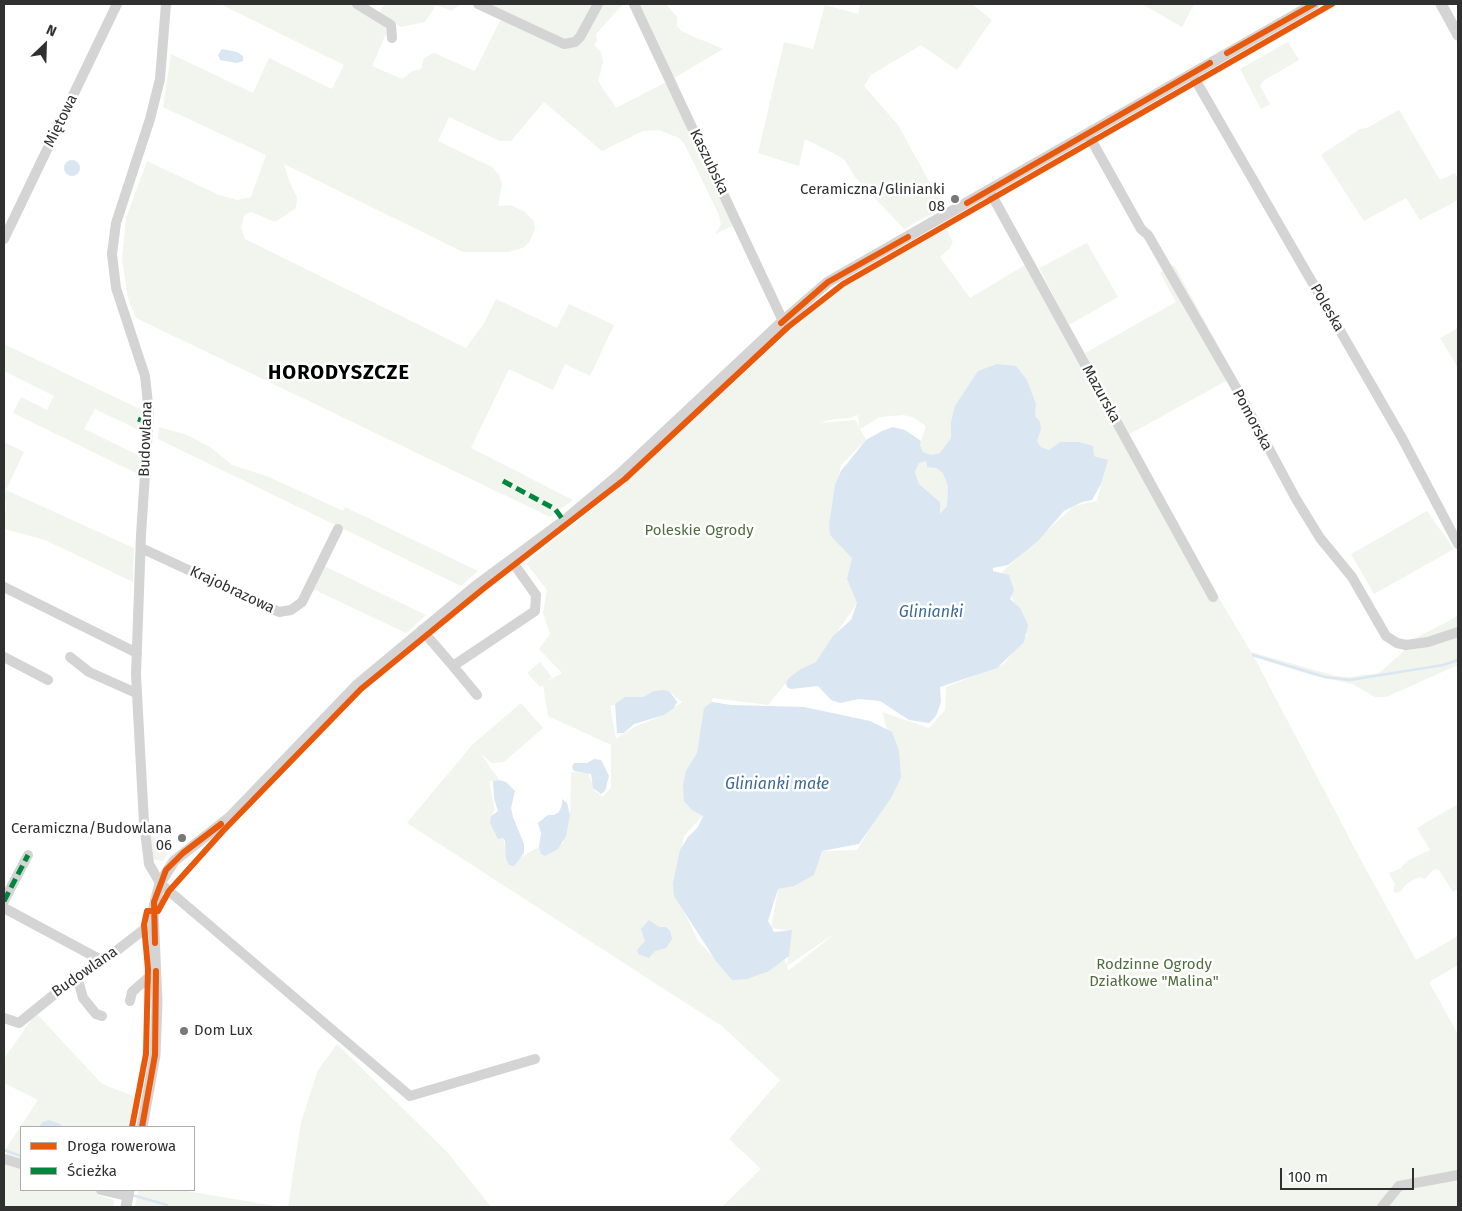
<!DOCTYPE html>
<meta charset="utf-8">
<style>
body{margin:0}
#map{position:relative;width:1462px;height:1211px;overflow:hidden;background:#fff;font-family:"Fira Sans",sans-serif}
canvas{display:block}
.frame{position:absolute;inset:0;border:5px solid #303030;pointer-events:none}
.legend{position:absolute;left:20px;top:1126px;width:175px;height:65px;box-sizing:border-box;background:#fff;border:1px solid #acacac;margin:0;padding:6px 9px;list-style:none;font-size:15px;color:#303030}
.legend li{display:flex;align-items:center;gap:10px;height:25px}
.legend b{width:25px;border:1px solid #acacac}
.north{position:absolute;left:20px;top:20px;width:50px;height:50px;-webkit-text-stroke:4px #fff;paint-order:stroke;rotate:24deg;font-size:14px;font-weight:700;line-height:20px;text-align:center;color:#303030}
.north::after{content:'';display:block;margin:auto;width:18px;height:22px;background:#303030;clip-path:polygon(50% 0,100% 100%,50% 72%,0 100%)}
.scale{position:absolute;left:1280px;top:1168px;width:134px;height:22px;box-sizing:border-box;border:2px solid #303030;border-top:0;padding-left:6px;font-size:15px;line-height:18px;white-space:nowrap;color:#303030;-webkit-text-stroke:4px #fff;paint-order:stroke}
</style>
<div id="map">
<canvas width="1462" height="1211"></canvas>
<div class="frame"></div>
<ul class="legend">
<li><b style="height:6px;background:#e8590c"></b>Droga rowerowa</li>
<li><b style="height:6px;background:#00873e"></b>Ścieżka</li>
</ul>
<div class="north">N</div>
<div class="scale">100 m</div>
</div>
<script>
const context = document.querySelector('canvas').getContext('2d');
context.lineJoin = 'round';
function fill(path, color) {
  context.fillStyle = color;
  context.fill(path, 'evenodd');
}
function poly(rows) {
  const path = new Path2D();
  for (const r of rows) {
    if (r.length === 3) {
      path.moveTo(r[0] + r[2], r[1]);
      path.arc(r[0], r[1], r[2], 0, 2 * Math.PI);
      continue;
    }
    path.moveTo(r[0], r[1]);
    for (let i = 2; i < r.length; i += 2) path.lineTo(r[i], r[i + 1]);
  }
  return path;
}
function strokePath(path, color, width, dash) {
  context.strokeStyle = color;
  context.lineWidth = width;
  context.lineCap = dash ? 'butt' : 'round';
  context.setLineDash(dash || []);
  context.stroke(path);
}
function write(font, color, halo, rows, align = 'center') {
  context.font = font + ' "Fira Sans",sans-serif';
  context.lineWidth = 5;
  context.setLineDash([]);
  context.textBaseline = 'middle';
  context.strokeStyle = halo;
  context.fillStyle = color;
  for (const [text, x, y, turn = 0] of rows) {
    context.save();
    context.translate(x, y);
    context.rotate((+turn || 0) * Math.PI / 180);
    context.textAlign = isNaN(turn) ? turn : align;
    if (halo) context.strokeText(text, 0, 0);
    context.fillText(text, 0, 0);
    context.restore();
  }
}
const green = poly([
 [220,4,350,4,385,25,386,34,372,66,402,79,412,71,421,69,424,58,434,53,475,71,502,17,576,45,600,4,623,4,596,34,597,40,594,45,601,52,603,62,598,81,616,108,668,81,737,224,715,234,721,225,719,215,685,145,679,138,659,130,643,131,602,151,544,102,511,141,500,141,449,117,438,141,492,167,499,175,502,184,498,206,511,205,525,212,534,221,535,229,530,241,523,248,508,252,463,252,284,164,289,180,297,198,296,208,275,222,251,212,245,214,241,227,245,239,466,348,483,325,496,299,557,328,569,304,614,325,590,376,565,364,553,390,509,369,471,448,573,500,550,517,136,318,128,298,122,259,126,218,147,161,219,195,237,200,251,197,266,155,163,107,171,54,253,93,269,58,332,89,344,65],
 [388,4,460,4,452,11,436,5,425,22,401,27,380,13,382,7],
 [483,4,595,4,582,32,568,42],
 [638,4,666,4,677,17,677,26,683,32,723,49,671,80],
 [860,4,972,4,992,20,957,70,921,45,871,75,864,86,898,125,943,207,904,229,855,177,844,159,805,139,799,166,758,153,784,42,813,49,825,5,858,14],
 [1142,4,1194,4,1182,27],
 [1288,42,1299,60,1263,81,1260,86,1270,104,1261,109,1240,69],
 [1399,110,1440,180,1455,173,1458,179,1458,200,1420,220,1406,198,1364,221,1321,155,1360,129,1367,128],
 [945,227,953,242,949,249,940,257,970,298,1027,264,1137,466,1135,468,1143,470,1251,652,1336,676,1349,677,1379,673,1405,650,1402,645,1458,616,1458,665,1386,697,1375,697,1352,684,1311,675,1254,657,1363,864,1416,960,1458,936,1458,965,1429,982,1458,1034,1458,1207,722,1207,761,1169,729,1139,780,1080,723,1027,407,823,473,744,521,703,543,728,504,762,492,763,481,754,499,780,489,781,495,810,491,816,498,839,503,838,509,864,539,847,545,856,563,843,570,815,571,772,588,773,595,791,603,797,611,787,611,745,548,716,543,685,540,687,527,673,540,662,552,677,546,682,562,673,539,649,550,634,543,613,547,590,526,563,626,482,815,308,843,287],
 [1016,366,1027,381,1036,404,1035,416,1039,433,1037,441,1041,447,1049,450,1060,442,1079,442,1094,456,1107,460,1097,501,1074,506,1002,572,1027,635,1004,664,946,687,945,710,929,728,882,712,901,778,857,850,821,851,778,889,771,928,791,931,787,965,784,959,759,975,735,979,698,941,674,890,684,836,703,815,697,753,699,739,713,698,768,705,786,683,812,669,857,603,847,579,852,558,832,512,841,465,866,440,860,429,880,417,903,415,912,417,926,426,920,445,923,452,931,455,940,453,951,438,951,422,978,371],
 [858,415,859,426,855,420,819,423,834,419,850,418],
 [670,692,682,702,664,715,634,727,616,739,610,706],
 [831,936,832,936,788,971,787,966],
 [1087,243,1118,297,1069,325,1039,268],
 [1174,265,1235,376,1128,435,1085,353,1176,302,1160,273],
 [1458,328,1458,368,1440,338],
 [4,344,142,410,141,431,95,409,84,429,140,456,138,474,13,413,21,397,47,410,54,396,4,371],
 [159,427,187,435,210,447,232,465,269,477,343,511,345,507,478,571,461,586,158,439],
 [4,442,24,452,6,490,134,548,133,582,45,540,4,529,6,504,4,497,6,490,4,485],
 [926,461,926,465,940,470,944,474,948,486,947,506,944,513,940,514,940,502,919,484,915,472,919,463],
 [1427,511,1454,549,1374,594,1351,554],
 [324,566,426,615,406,633,313,589],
 [1458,804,1458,889,1453,892,1439,870,1434,869,1425,879,1419,877,1406,884,1401,891,1397,893,1393,891,1395,884,1389,873,1400,869,1407,861,1430,850,1417,828],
 [149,835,172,847,163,861,152,859],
 [36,1013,102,1084,136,1097,129,1127,21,1127,21,1162,5,1156,7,1151,5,1150,38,1100,4,1083,4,1059],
 [337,1044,448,1153,491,1207,288,1207,301,1122,318,1070],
 [4,1162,21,1168,21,1190,91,1190,98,1192,98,1195,114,1200,113,1207,4,1207],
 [138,1190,180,1190,282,1207,135,1207]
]);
const water = poly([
 [222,49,237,52,243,56,243,61,237,63,220,60,218,55],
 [72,168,8],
 [997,364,1016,366,1027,380,1036,404,1035,416,1040,422,1041,429,1037,441,1041,447,1049,450,1060,442,1079,442,1093,446,1094,456,1108,460,1101,484,1092,500,1082,502,1064,511,1038,541,1017,558,1008,565,993,568,993,571,1009,575,1014,590,1010,599,1020,608,1028,625,1024,642,997,668,940,687,941,702,936,716,929,723,909,720,880,701,859,699,840,703,831,700,818,686,791,689,787,687,786,683,789,678,801,669,816,662,833,636,851,620,857,603,847,579,852,558,830,535,829,525,835,485,841,471,866,440,882,431,893,427,905,430,921,441,920,445,923,452,931,455,940,453,951,438,951,422,955,406,978,371],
 [926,461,927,467,936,468,943,473,948,486,947,506,940,514,940,502,919,484,915,472,919,463],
 [664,690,670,692,677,702,674,708,664,715,634,724,624,733,617,733,615,704,625,697,643,697,654,691],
 [712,702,731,705,804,707,870,721,892,732,899,751,901,778,891,798,859,844,822,851,814,875,794,886,778,889,768,921,774,932,792,930,789,956,769,971,747,979,732,980,716,961,674,896,673,883,680,850,688,837,698,827,703,816,692,810,684,801,683,785,686,771,697,753,704,708],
 [594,759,601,760,609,776,605,791,601,794,593,788,591,774,574,771,572,767,574,763,587,763],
 [499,780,506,782,515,791,511,808,513,817,524,844,524,853,514,866,509,865,506,858,505,841,503,838,498,839,490,823,491,816,498,811,494,799,493,781],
 [562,799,567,803,570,815,566,836,558,849,545,856,541,854,539,847,541,833,538,823,548,815,554,815,559,812,562,805],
 [649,920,659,927,666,927,670,931,672,939,666,948,655,951,649,958,638,954,637,950,645,941,641,929],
 [49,1120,60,1124,62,1127,39,1127,43,1122]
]);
const stream = poly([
 [1253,655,1325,677,1350,680,1443,665,1458,660],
 [4,1150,21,1156],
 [132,1195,167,1205]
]);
const minor = poly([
 [166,4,160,79,150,119,116,223,112,254,116,288,145,376,149,413,141,535,136,675,144,823,149,864,160,883,169,891,410,1096,535,1059],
 [357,4,391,25,392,38],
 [478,4,564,44,575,42,580,37,598,4],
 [634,4,783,321],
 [1192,74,1402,438,1458,544],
 [1088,134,1141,229,1148,235,1238,391,1296,499,1320,538,1352,577,1386,636,1397,643,1406,645,1428,642,1458,632],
 [989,190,1213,597],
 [4,239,117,4],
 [141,548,279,612,291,610,302,602,338,529],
 [4,587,137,653],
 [422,630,453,666,535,611,536,595,511,560],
 [4,657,48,680],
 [70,657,89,672,136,693],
 [453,666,477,695],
 [4,901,28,855],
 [4,908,101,960],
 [77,976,83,998,96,1014,102,1016],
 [130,1001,132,992,156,971],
 [4,1018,19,1023,77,976,111,955,142,931,154,929],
 [4,1159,21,1164],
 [101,1190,127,1196],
 [1382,1207,1399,1186,1458,1175]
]);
const tertiary = poly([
 [1441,4,1458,35],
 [142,1127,155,1055,157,1002,153,911,160,883,174,861,230,817,357,685,476,586,564,521,620,474,783,321,828,282,1314,4],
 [126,1207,129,1190]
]);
const quiet = poly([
 [138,419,149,423],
 [503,481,555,509,564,521],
 [4,901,28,855]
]);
const cycleway = poly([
 [1227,53,1314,4],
 [967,203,1210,63],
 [781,323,828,282,908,237],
 [155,943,154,902,166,870,183,853,221,824],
 [132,1127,146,1054,148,969,144,925,147,911,158,911,169,891,223,831,361,689,483,589,625,479,788,327,843,284,1332,4],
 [142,1127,155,1055,156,971]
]);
const markers = [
 [955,199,5,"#787878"],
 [182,838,5,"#787878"],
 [184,1031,5,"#787878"]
];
const streetNames = [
 ["Miętowa",61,121,-64],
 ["Kaszubska",709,162,64],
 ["Poleska",1327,308,60],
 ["Mazurska",1101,394,61],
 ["Pomorska",1252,420,62],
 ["Budowlana",146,439,-88],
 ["Krajobrazowa",232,590,25],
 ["Budowlana",85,972,-35]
];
const poiNames = [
 ["Ceramiczna/Glinianki",945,190],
 ["08",945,207],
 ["Ceramiczna/Budowlana",172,829],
 ["06",172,846],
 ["Dom Lux",194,1031,"left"]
];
const parkNames = [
 ["Poleskie Ogrody",699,531],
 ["Rodzinne Ogrody",1154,965],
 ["Działkowe \"Malina\"",1154,982]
];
const waterNames = [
 ["Glinianki",931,613],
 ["Glinianki małe",777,785]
];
const districtNames = [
 ["HORODYSZCZE",339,373]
];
fill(green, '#f1f5ed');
fill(water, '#dae6f2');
strokePath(stream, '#dae6f2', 2.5);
strokePath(minor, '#d4d4d4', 10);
strokePath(tertiary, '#d4d4d4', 11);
strokePath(quiet, '#00873e', 5, [10, 5]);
strokePath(cycleway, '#e8590c', 6);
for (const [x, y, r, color] of markers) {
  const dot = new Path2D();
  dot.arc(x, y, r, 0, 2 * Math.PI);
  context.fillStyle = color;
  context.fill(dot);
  strokePath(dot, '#fff', 2);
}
write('15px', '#303030', '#fff', streetNames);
write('15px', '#303030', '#fff', poiNames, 'right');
write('15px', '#4e6d3c', '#fff', parkNames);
write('italic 16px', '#3c6994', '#fff', waterNames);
context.letterSpacing = '1px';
write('bold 20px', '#000', '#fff', districtNames);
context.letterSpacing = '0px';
</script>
